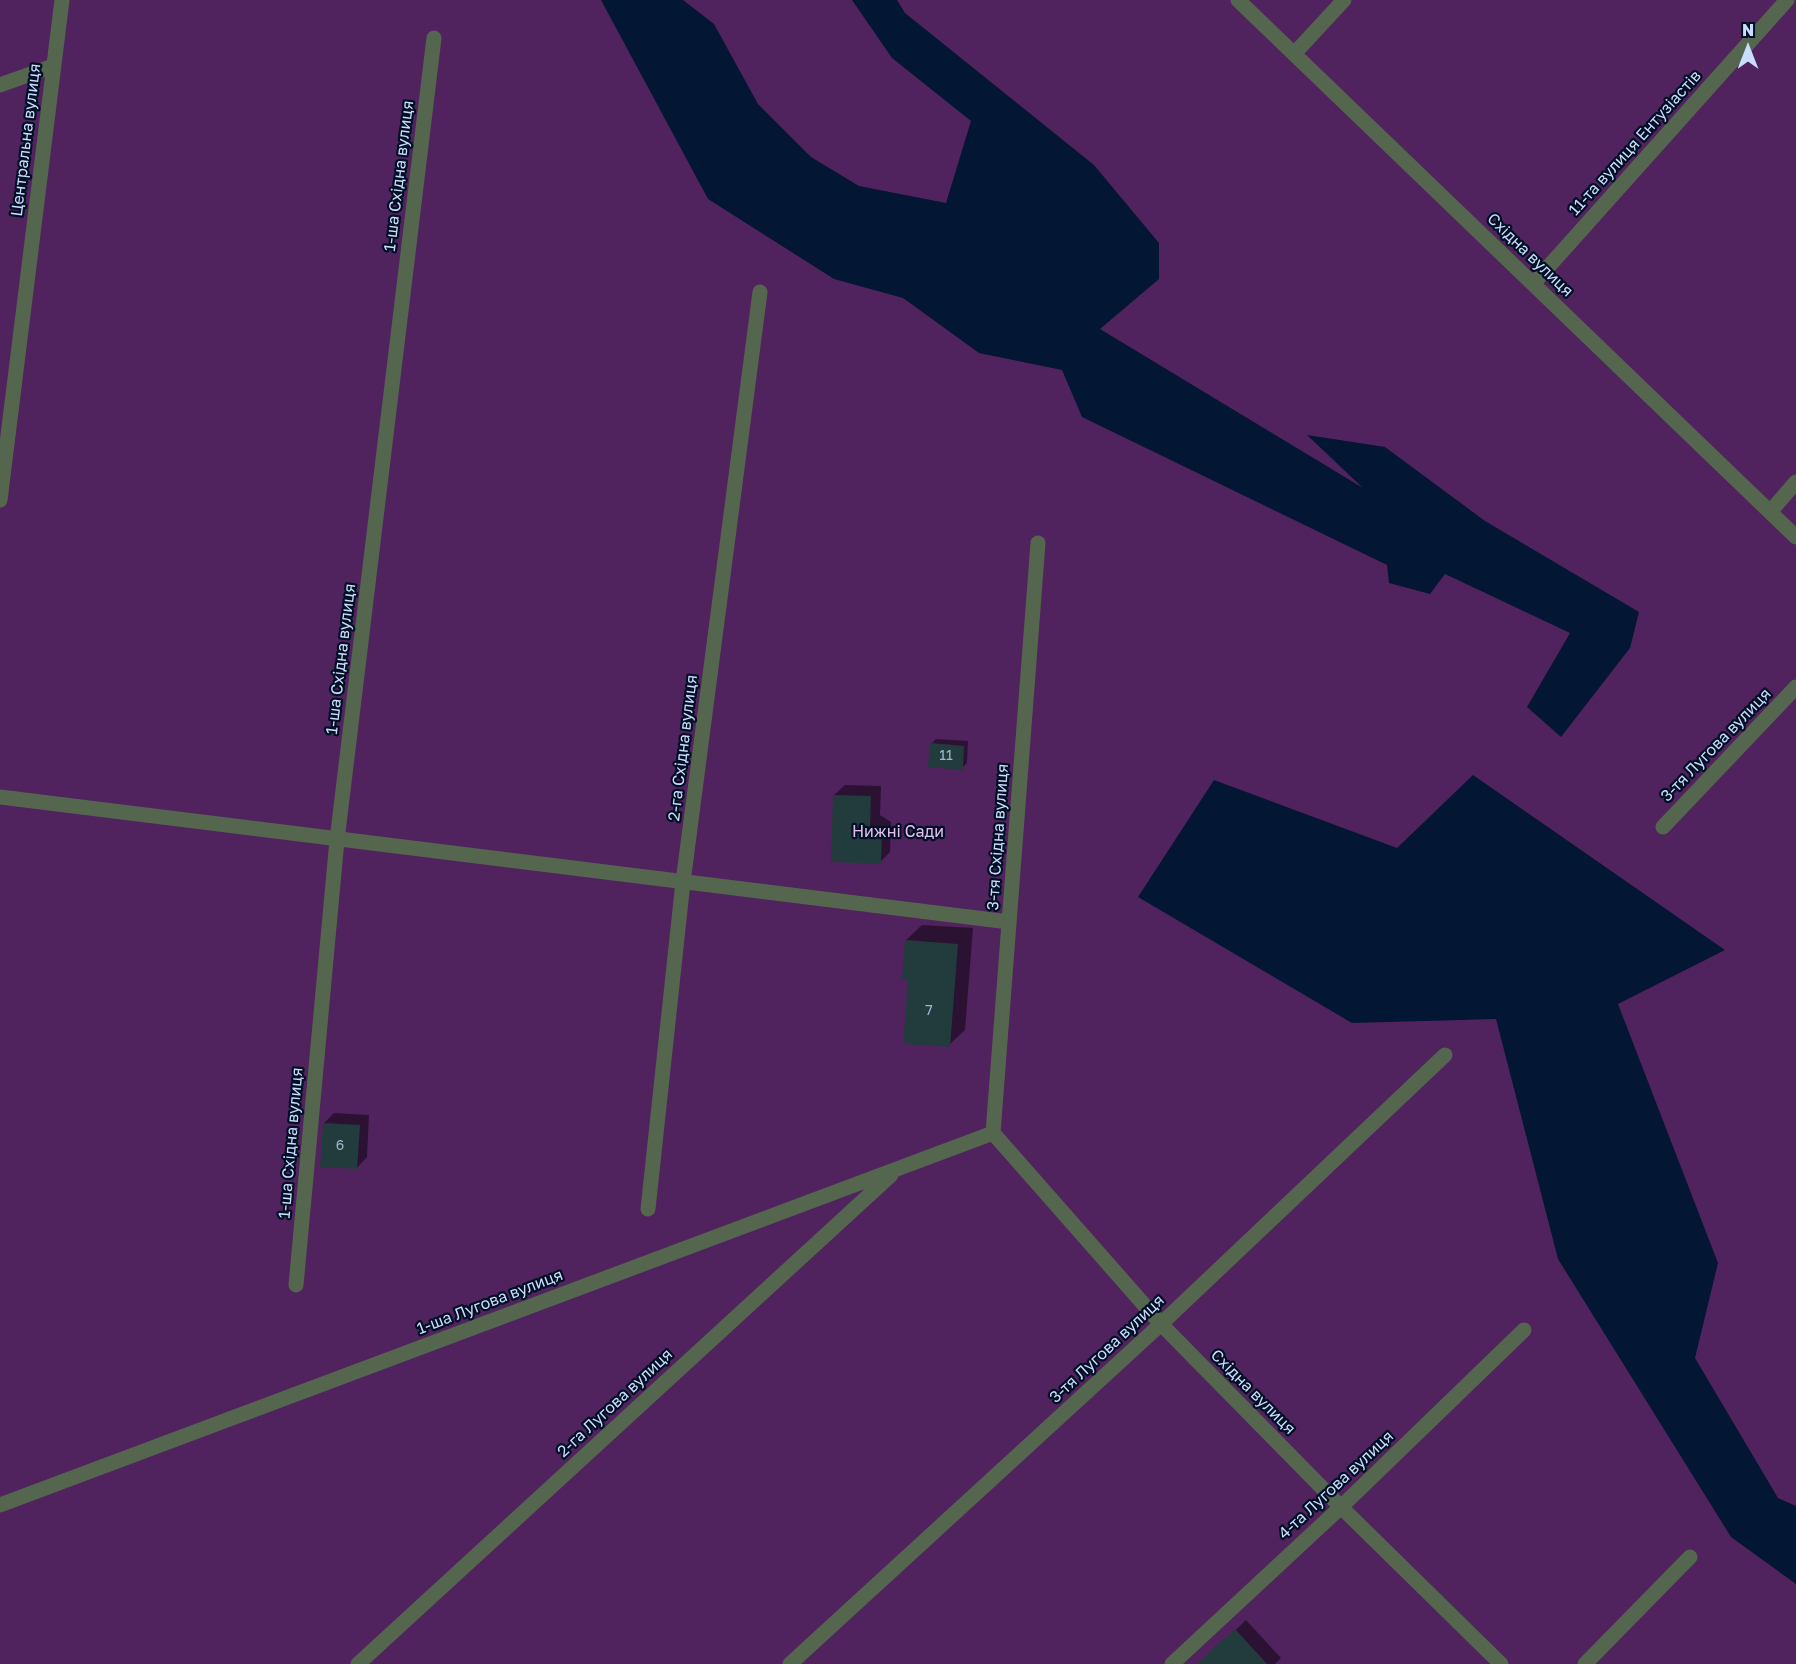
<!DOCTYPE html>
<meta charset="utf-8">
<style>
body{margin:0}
#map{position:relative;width:1796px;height:1664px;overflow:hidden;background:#002455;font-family:"Golos Text",sans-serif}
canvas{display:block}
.north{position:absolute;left:1718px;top:18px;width:60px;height:60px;-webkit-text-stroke:4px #020f24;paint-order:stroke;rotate:0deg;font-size:16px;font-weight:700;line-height:24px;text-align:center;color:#c9defe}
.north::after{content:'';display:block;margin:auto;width:21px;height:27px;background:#c9defe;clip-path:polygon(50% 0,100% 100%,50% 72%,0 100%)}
</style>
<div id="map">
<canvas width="1796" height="1664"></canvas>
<div class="north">N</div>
</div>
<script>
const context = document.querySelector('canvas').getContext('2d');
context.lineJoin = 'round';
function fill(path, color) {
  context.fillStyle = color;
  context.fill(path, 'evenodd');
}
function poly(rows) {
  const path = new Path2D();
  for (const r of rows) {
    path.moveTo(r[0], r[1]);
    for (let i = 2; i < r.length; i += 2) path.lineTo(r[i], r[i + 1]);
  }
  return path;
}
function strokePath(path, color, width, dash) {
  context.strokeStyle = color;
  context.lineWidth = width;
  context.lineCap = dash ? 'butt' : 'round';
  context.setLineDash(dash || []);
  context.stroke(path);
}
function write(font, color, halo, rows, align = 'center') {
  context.font = font + ' "Golos Text",sans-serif';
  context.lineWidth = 4.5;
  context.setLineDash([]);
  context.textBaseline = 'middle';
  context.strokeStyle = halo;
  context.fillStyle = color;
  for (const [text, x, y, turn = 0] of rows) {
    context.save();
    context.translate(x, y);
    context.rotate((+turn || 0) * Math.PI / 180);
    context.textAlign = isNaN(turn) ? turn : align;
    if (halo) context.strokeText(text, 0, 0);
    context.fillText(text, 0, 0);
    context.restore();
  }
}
const green = poly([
 [0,0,1796,0,1796,1664,0,1664]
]);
const water = poly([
 [601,0,683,0,714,24,758,104,811,157,859,186,946,203,971,121,892,58,852,0,897,0,905,13,1094,165,1159,243,1159,279,1100,329,1363,488,1307,435,1385,447,1485,521,1639,612,1630,648,1561,737,1527,707,1570,633,1445,574,1430,594,1389,583,1387,565,1082,417,1062,370,979,353,903,298,834,279,708,199],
 [1473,775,1725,950,1618,1004,1718,1263,1695,1358,1778,1498,1796,1506,1796,1584,1731,1537,1558,1259,1496,1019,1352,1023,1138,897,1214,780,1397,848]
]);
const shadow = poly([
 [936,739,968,741,967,763,962,768,931,744],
 [845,785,881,786,880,815,891,822,890,852,880,862,834,795],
 [922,925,973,928,965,1030,949,1045,910,978,906,940],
 [334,1113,369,1115,367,1157,357,1168,324,1123],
 [1246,1620,1281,1658,1275,1664,1201,1664]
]);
const building = poly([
 [930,743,964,746,963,770,928,767],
 [833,795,871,796,870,826,882,832,881,864,831,862],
 [905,940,958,944,950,1047,903,1044,908,979,902,979],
 [323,1123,360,1125,357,1169,320,1167],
 [1235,1629,1267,1664,1197,1664]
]);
const minor = poly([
 [1238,0,1796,537],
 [1294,54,1344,0],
 [0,85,53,66],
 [1533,284,1787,0],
 [0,500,62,0],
 [1770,512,1796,482],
 [0,797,1009,922],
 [1663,827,1796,687],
 [993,1133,1161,1324,1341,1507,1501,1664],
 [993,1133,1038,543],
 [648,1209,683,882,760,292],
 [296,1285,337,840,434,38],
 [0,1505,993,1133],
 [358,1664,891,1175],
 [790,1664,1161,1324,1445,1055],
 [1172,1664,1341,1507,1524,1330],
 [1585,1664,1690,1557]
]);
const numberNames = [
 ["11",946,756],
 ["7",929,1011],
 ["6",340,1146]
];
const streetNames = [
 ["Центральна вулиця",26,140,-83],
 ["11-та вулиця Ентузіастів",1635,143,-48],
 ["1-ша Східна вулиця",399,176,-83],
 ["Східна вулиця",1530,255,44],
 ["1-ша Східна вулиця",341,659,-83],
 ["3-тя Лугова вулиця",1716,745,-46],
 ["2-га Східна вулиця",683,748,-83],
 ["3-тя Східна вулиця",998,837,-86],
 ["1-ша Східна вулиця",291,1143,-85],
 ["1-ша Лугова вулиця",490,1302,-21],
 ["3-тя Лугова вулиця",1107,1349,-43],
 ["Східна вулиця",1253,1392,45],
 ["2-га Лугова вулиця",615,1403,-43],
 ["4-та Лугова вулиця",1336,1485,-43]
];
const parkNames = [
 ["Нижні Сади",898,832]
];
fill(green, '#51235e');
fill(water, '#031633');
fill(shadow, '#0007');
fill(building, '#223c3d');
strokePath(minor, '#54674e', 15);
write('14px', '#9fb6ce', null, numberNames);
write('16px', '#c9defe', '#020f24', streetNames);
write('16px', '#e4c0f0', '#020f24', parkNames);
</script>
